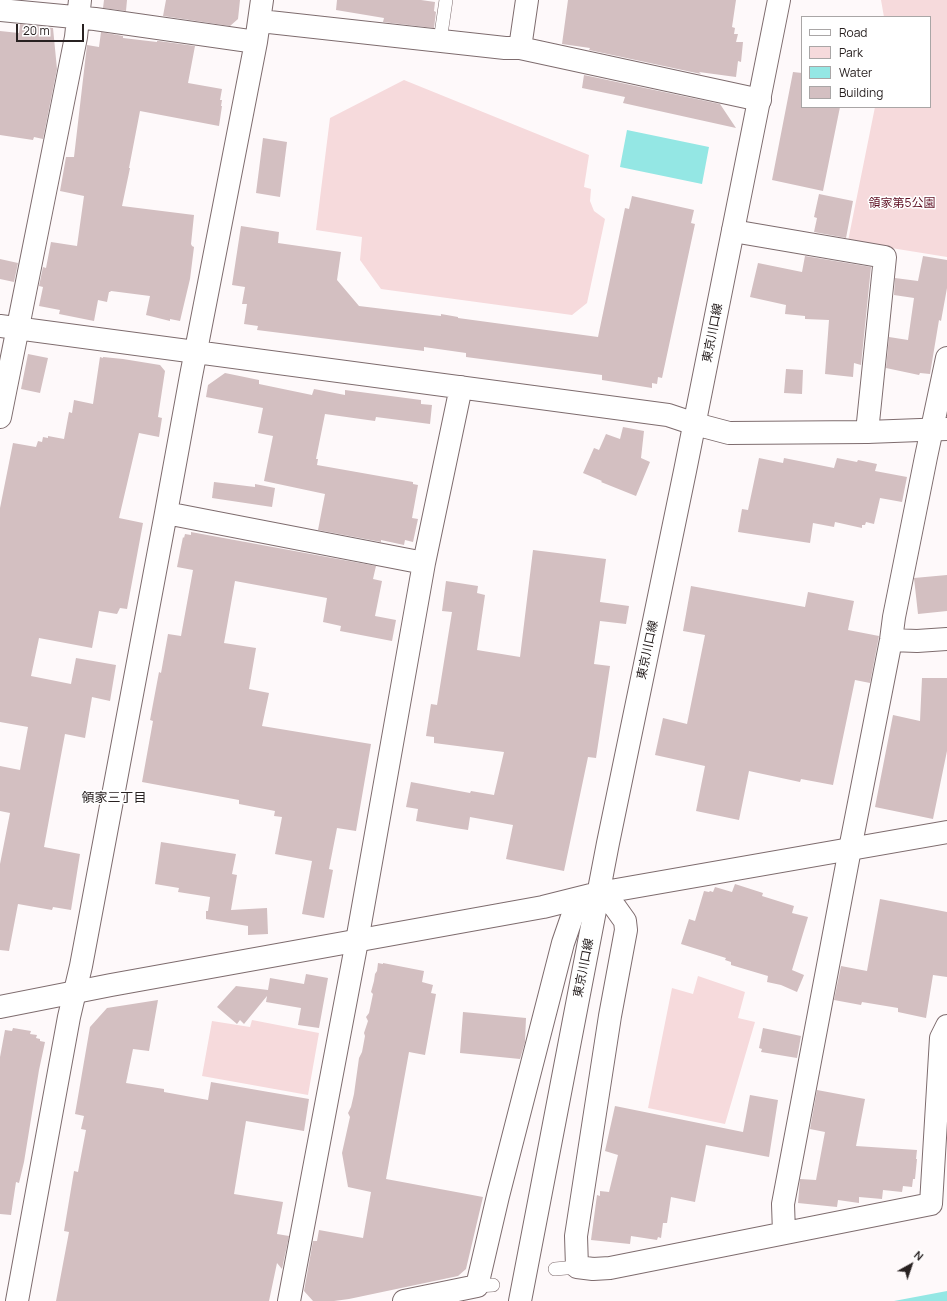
<!DOCTYPE html>
<meta charset="utf-8">
<style>
body{margin:0}
#map{position:relative;width:947px;height:1301px;overflow:hidden;background:#fef9fa;font-family:Manrope,sans-serif}
canvas{display:block}
.legend{position:absolute;left:801px;top:16px;width:130px;height:92px;box-sizing:border-box;background:#fff;border:1px solid #a9a6a6;margin:0;padding:5px 7px;list-style:none;font-size:12px;color:#282121}
.legend li{display:flex;align-items:center;gap:8px;height:20px}
.legend b{width:20px;border:1px solid #a9a6a6}
.north{position:absolute;left:891px;top:1245px;width:40px;height:40px;-webkit-text-stroke:3px #fff;paint-order:stroke;rotate:40deg;font-size:11px;font-weight:700;line-height:16px;text-align:center;color:#282121}
.north::after{content:'';display:block;margin:auto;width:14px;height:18px;background:#282121;clip-path:polygon(50% 0,100% 100%,50% 72%,0 100%)}
.scale{position:absolute;left:16px;top:24px;width:68px;height:18px;box-sizing:border-box;border:2px solid #282121;border-top:0;padding-left:5px;font-size:12px;line-height:14px;white-space:nowrap;color:#282121;-webkit-text-stroke:3px #fff;paint-order:stroke}
</style>
<div id="map">
<canvas width="947" height="1301"></canvas>
<ul class="legend">
<li><b style="height:5px;background:#fff"></b>Road</li>
<li><b style="height:11px;background:#f6dadc"></b>Park</li>
<li><b style="height:11px;background:#94e7e4"></b>Water</li>
<li><b style="height:11px;background:#d3bfc1"></b>Building</li>
</ul>
<div class="north">N</div>
<div class="scale">20 m</div>
</div>
<script>
const context = document.querySelector('canvas').getContext('2d');
context.lineJoin = 'round';
function fill(path, color) {
  context.fillStyle = color;
  context.fill(path, 'evenodd');
}
function poly(rows) {
  const path = new Path2D();
  for (const r of rows) {
    path.moveTo(r[0], r[1]);
    for (let i = 2; i < r.length; i += 2) path.lineTo(r[i], r[i + 1]);
  }
  return path;
}
function strokePath(path, color, width, dash) {
  context.strokeStyle = color;
  context.lineWidth = width;
  context.lineCap = dash ? 'butt' : 'round';
  context.setLineDash(dash || []);
  context.stroke(path);
}
function write(font, color, halo, rows, align = 'center') {
  context.font = font + ' Manrope,"Noto Sans JP",sans-serif';
  context.lineWidth = 3;
  context.setLineDash([]);
  context.textBaseline = 'middle';
  context.strokeStyle = halo;
  context.fillStyle = color;
  for (const [text, x, y, turn = 0] of rows) {
    context.save();
    context.translate(x, y);
    context.rotate((+turn || 0) * Math.PI / 180);
    context.textAlign = isNaN(turn) ? turn : align;
    if (halo) context.strokeText(text, 0, 0);
    context.fillText(text, 0, 0);
    context.restore();
  }
}
const green = poly([
 [881,0,947,0,947,257,848,241,875,107,930,107,930,17,884,17],
 [404,80,589,155,584,187,591,189,590,201,594,211,605,219,587,303,572,315,381,289,360,260,362,237,316,230,330,118],
 [698,976,745,992,738,1018,755,1022,725,1124,648,1108,672,988,693,994],
 [252,1020,319,1033,308,1095,202,1076,212,1021,250,1027]
]);
const water = poly([
 [627,130,709,147,702,184,620,167],
 [947,1291,947,1301,894,1301]
]);
const building = poly([
 [104,0,127,0,126,11,103,8],
 [166,0,240,0,238,19,230,26,163,16],
 [337,0,421,0,435,2,434,11,436,12,434,28,383,22,384,18,336,10],
 [568,0,736,0,732,27,735,28,734,34,738,34,736,42,743,42,741,62,738,61,736,77,699,72,701,74,589,50,590,48,562,44],
 [20,24,53,28,57,69,43,139,34,137,33,140,0,135,0,31,19,33],
 [101,32,123,36,123,38,157,42,157,41,159,41,195,46,188,83,222,89,220,100,222,100,221,106,222,106,219,126,140,111,129,168,130,168,122,206,194,215,191,244,192,246,194,247,190,279,180,321,170,319,170,321,146,315,150,296,111,291,110,292,109,292,107,302,98,300,94,321,59,314,60,310,39,306,43,287,39,286,43,267,46,268,51,242,77,246,84,196,60,191,66,157,74,157,87,45,99,47],
 [793,72,802,73,802,107,840,107,823,191,772,180],
 [584,75,720,104,736,128,623,103,625,97,582,88],
 [263,138,287,142,280,197,256,193],
 [819,194,853,201,846,238,814,232,817,218,814,217],
 [632,196,694,210,691,223,695,224,662,378,658,377,657,384,652,383,652,388,602,380,602,375,466,357,466,353,424,347,424,351,257,330,258,326,244,324,247,304,242,304,245,287,232,285,241,226,279,232,278,243,341,252,337,280,359,306,441,316,441,314,458,317,458,318,598,337,625,208,629,209],
 [805,256,871,267,861,365,854,363,853,377,825,374,829,320,805,319,805,316,785,314,786,305,750,297,758,263,802,272],
 [923,256,947,260,947,288,941,321,939,320,930,374,920,373,919,375,886,368,889,337,908,340,914,298,894,295,895,278,918,281],
 [0,259,18,263,14,282,0,279],
 [28,354,48,358,40,393,21,389],
 [100,357,103,358,103,357,123,359,160,365,165,371,158,417,162,418,159,437,139,433,119,518,143,523,127,609,120,608,117,614,99,611,92,648,39,638,31,676,71,684,76,658,116,665,110,701,92,697,85,738,65,734,53,798,44,847,80,854,71,910,53,907,52,910,18,904,9,951,0,950,0,864,10,813,0,811,0,766,20,770,28,727,0,722,0,508,13,443,36,447,38,441,42,442,43,437,48,438,48,436,64,439,69,412,72,413,74,400,93,404],
 [786,369,803,370,802,394,784,393],
 [225,373,259,380,259,384,312,395,314,389,345,395,345,390,421,400,421,404,432,405,430,424,376,417,375,421,325,414,316,459,318,459,317,465,413,482,413,484,418,485,412,518,418,519,413,542,405,540,404,545,381,540,381,542,318,530,325,494,264,481,273,436,258,433,263,408,206,397,208,385],
 [623,427,644,431,641,458,650,462,636,496,601,482,602,481,583,473,594,448,599,450,606,434,620,439],
 [759,458,783,463,784,458,834,468,837,458,857,462,858,460,877,464,875,471,907,477,902,502,880,498,874,524,866,522,865,525,862,525,862,528,835,522,834,527,813,523,810,543,738,532,742,509,748,510],
 [214,482,255,487,255,484,275,488,272,507,212,498],
 [191,532,376,566,373,579,382,581,375,616,396,620,392,641,340,631,341,626,323,622,327,598,235,581,224,643,256,648,249,689,269,693,262,726,371,744,356,831,337,828,329,869,333,870,324,918,302,914,312,861,275,854,282,817,274,816,275,811,239,804,239,800,142,782,153,721,150,720,159,672,161,673,168,634,181,636,193,570,177,567,183,537,184,538,185,534,191,535],
 [533,550,606,559,600,602,629,606,626,624,600,621,594,664,610,666,596,758,588,757,564,871,506,859,513,825,470,817,468,830,455,828,416,821,418,809,406,807,411,782,470,793,471,791,494,795,504,752,434,743,434,737,426,736,431,704,437,705,452,612,442,611,446,581,478,586,477,593,485,595,477,650,520,657],
 [947,575,947,611,918,614,914,578],
 [691,586,805,607,808,592,854,601,848,630,879,636,870,683,855,680,833,785,801,779,800,782,749,771,739,820,696,811,705,766,655,755,663,718,687,724,705,635,683,631],
 [922,678,947,678,947,751,933,819,875,807,893,715,920,721],
 [161,842,236,854,232,874,237,875,231,910,267,908,268,934,248,935,248,926,206,919,206,911,208,911,210,897,178,892,179,888,155,884],
 [735,884,763,893,762,896,794,906,792,913,808,917,792,970,804,975,797,992,781,985,767,982,768,976,731,965,731,962,725,960,726,958,681,944,689,919,695,921,704,891,709,892,710,891,713,892,715,887,732,892],
 [880,899,947,912,947,977,933,975,926,1018,898,1012,898,1008,862,1002,861,1005,834,1000,841,966,867,971],
 [378,963,383,964,383,963,424,971,422,982,433,985,431,993,436,994,425,1055,409,1052,386,1179,483,1197,466,1269,458,1276,349,1299,334,1301,313,1301,304,1291,313,1241,317,1241,319,1230,363,1238,371,1192,348,1187,342,1153,350,1117,348,1113,351,1107,354,1094,359,1058,362,1052,365,1036,364,1033,368,1021,366,1017,369,1013,373,994,371,992,374,981,375,974,377,971],
 [306,974,328,978,319,1028,298,1025,301,1008,266,1002,267,996,244,1024,240,1020,237,1024,217,1007,236,986,268,990,270,978,304,984],
 [158,1000,149,1051,133,1049,126,1083,164,1089,164,1092,208,1100,211,1082,309,1099,304,1131,246,1121,234,1194,283,1202,277,1234,289,1236,282,1269,277,1263,269,1301,56,1301,69,1232,64,1231,74,1171,78,1172,86,1130,81,1129,84,1116,75,1114,90,1027,107,1008],
 [463,1012,526,1018,525,1042,520,1059,460,1053],
 [13,1028,31,1031,30,1034,37,1035,36,1038,40,1039,40,1041,45,1042,39,1070,24,1162,19,1183,16,1182,11,1215,0,1214,0,1057,5,1030,12,1031],
 [763,1028,801,1036,797,1058,761,1052,762,1049,759,1048],
 [817,1090,865,1099,856,1146,917,1150,916,1159,917,1159,915,1179,913,1179,912,1187,903,1186,902,1192,883,1190,882,1199,859,1197,859,1203,838,1200,837,1207,798,1203,800,1179,816,1180,825,1132,810,1129],
 [750,1095,778,1100,769,1157,706,1145,695,1202,671,1197,667,1223,663,1223,661,1238,658,1237,657,1240,631,1236,630,1244,591,1240,597,1195,600,1196,600,1191,609,1192,618,1155,605,1151,615,1106,743,1132]
]);
const lane = poly([
 [440,41,446,0],
 [555,1269,577,1267],
 [477,1286,493,1285]
]);
const street = poly([
 [0,10,95,19,256,42],
 [260,21,505,48,520,48,760,100],
 [520,48,527,0],
 [733,231,885,257,867,432],
 [0,326,668,415,695,424],
 [0,417,76,37,80,0],
 [166,513,424,563],
 [891,640,917,641,947,639],
 [784,1233,783,1204,850,849,891,640,894,617,926,457,947,358],
 [17,1301,69,1017,81,966,166,513,191,376,256,42,262,0],
 [289,1301,357,941,424,563,461,387],
 [404,1301,477,1286,498,1196,563,943,573,914,599,893,615,907,625,921,626,930,610,1016,576,1236,577,1267,593,1269,610,1268,931,1204,941,1038,947,1026]
]);
const secondary = poly([
 [695,424,729,433,867,432,947,429],
 [0,1007,111,985,543,907,599,893,947,832],
 [520,1301,608,843,685,471,779,0]
]);
const parkNames = [
 ["領家第5公園",902,204]
];
const streetNames = [
 ["東京川口線",713,333,-79],
 ["東京川口線",648,650,-78],
 ["東京川口線",584,968,-79]
];
const neighbourhoodNames = [
 ["領家三丁目",114,798]
];
fill(green, '#f6dadc');
fill(water, '#94e7e4');
fill(building, '#d3bfc1');
strokePath(lane, '#7e6c6e', 14);
strokePath(street, '#7e6c6e', 24);
strokePath(secondary, '#7e6c6e', 24);
strokePath(lane, '#fff', 13);
strokePath(street, '#fff', 22);
strokePath(secondary, '#fff', 22);
write('12px', '#5f1024', '#fff', parkNames);
write('12px', '#282121', '#fff', streetNames);
write('13px', '#282121', '#fff', neighbourhoodNames);
</script>
